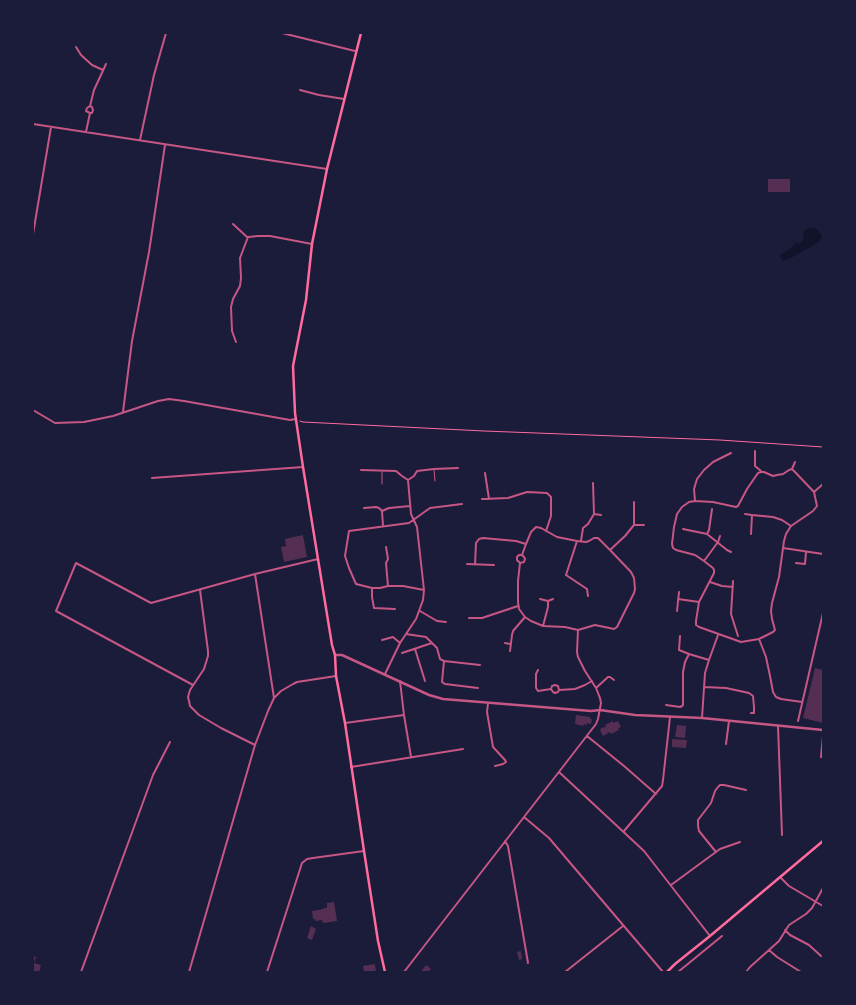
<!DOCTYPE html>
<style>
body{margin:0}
#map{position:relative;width:856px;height:1005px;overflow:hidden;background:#1b1b3a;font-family:"DejaVu Sans",sans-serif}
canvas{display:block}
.frame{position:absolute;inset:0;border:34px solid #1b1b3a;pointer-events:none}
</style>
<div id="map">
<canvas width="856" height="1005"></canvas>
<div class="frame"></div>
</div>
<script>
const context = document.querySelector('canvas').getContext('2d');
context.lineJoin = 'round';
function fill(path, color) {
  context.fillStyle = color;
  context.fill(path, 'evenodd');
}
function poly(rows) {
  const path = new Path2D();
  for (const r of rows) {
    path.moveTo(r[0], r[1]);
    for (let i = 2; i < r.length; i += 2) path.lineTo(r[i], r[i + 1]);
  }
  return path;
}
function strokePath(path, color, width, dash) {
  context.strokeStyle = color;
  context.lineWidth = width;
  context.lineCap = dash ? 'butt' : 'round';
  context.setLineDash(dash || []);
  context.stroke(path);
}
const water = poly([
 [809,228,814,228,819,231,822,237,819,242,789,259,783,261,780,257,781,254,793,247,795,243,799,244,802,242,803,239,804,231]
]);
const building = poly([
 [768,179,790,179,790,192,768,192],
 [303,535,307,557,284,562,281,547,286,546,285,539],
 [815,668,823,670,823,723,803,718],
 [576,715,590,717,590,719,592,719,591,724,587,723,587,725,584,724,583,726,575,724],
 [613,721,613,723,618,721,621,727,618,728,619,730,611,734,610,732,603,736,600,730,601,729,601,728,606,727,605,725],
 [677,725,686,726,685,738,675,737],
 [672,739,687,740,686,748,672,747],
 [334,902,337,921,323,923,322,920,315,921,315,919,313,919,312,911,324,909,323,908,327,908,327,903],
 [311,926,316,929,312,940,307,938],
 [521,951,522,959,519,960,517,952],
 [33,956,36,957,34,963,41,965,39,972,33,972],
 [375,964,376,972,364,972,363,966],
 [426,965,431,969,428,972,421,972]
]);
const path = poly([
 [300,421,303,422,484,431,720,440,823,447]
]);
const service = poly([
 [434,469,435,481],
 [382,471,382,484]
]);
const minor = poly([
 [282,33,355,51],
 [76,47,81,55,92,65,103,70],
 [300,90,319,95,344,99],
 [90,106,92,107,93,110,92,113,90,113,86,111,87,108,90,106,94,90,106,64],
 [33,124,327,169],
 [86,132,90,113],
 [140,140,154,75,166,33],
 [233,224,247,237],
 [33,234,51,127],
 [236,342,232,331,231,307,233,299,240,286,241,278,240,258,248,237,258,236,270,236,312,244],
 [33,410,55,423,84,422,113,416,158,401,169,399,184,401,290,420,296,419],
 [123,412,132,341,149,252,165,145],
 [755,451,755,466,761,471],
 [792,469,794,471,814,492,817,506,813,511,791,526,786,534,784,541,779,577,772,603,771,611,772,619,775,630,773,632,759,639,741,642,699,627,696,625,696,621,699,602,714,573,714,570,713,568,704,561,695,555,676,550,673,548,672,544,674,527,677,514,682,507,689,502,695,501,713,502,736,507,738,506,747,489,758,473,761,472,764,472,773,476,777,475,783,474,789,470,792,469],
 [792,469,795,462],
 [361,470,396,471,402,476,408,480,414,476,417,471,434,469,458,468],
 [485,473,489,499],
 [152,478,303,467],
 [814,492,823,484],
 [482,499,508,498,527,492,547,493,551,497,551,516,546,531],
 [695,501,694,489,697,479,704,470,713,462,731,453],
 [364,508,376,507,379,508,382,511,383,526],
 [382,511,389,508,410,506],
 [594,514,601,515],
 [745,514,752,515],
 [634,525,644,525],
 [683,529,707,534,727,550,731,552],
 [707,534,709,530,712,509],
 [751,534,752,515,773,517,782,520,791,526],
 [577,541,566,575,587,589,588,596],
 [581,541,583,528,588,524,594,514,593,483],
 [386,547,388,559,386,563,388,586],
 [783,548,823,554],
 [610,550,625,536,634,525,634,502],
 [704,561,718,542,720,536],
 [520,563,518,581,518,602,519,609,525,617,531,621,543,626,565,627,578,630,595,625,614,629,617,627,634,593,635,589,634,578,631,572,610,550,598,538,594,538,589,541,586,542,577,541,557,537,541,528,536,527,531,532,526,544,522,555],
 [520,563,517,560,517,557,519,555,522,555],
 [520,563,524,562,525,559,524,557,522,555],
 [796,563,805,564,806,552],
 [467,564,494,565],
 [475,565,476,543,479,539,483,538,516,541,526,544],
 [255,574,274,698],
 [733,581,731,614,738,636],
 [710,582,722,586,733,587],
 [372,588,372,597,374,608,395,609],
 [200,590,208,651,208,656,204,669,190,690,188,697,189,701,190,706,199,715,221,728,255,745],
 [424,590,403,586,388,586,380,588,372,588,356,584,349,568,345,556,349,531,409,523,430,508,462,504],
 [540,599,548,601,553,599],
 [678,599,699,602],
 [420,611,437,621,446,622],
 [677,611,679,592],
 [469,618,482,618,518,606],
 [543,626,548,607,548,601],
 [406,634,426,637,437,648,440,659,444,661,480,665],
 [680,636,679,650,689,654],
 [759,639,766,657,770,676,773,692,776,697,781,699,802,702],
 [382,640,393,637,400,643],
 [505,643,510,644],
 [415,649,425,681],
 [510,651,512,635,513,631,525,617],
 [402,653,432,643],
 [444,661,442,682,445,684,478,688],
 [538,670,536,674,536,688,538,691,551,689],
 [385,674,400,643,416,619,423,600,424,590,417,527,411,514,408,480],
 [400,681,404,715,411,757],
 [193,685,56,611,76,563,151,603,255,574,318,559],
 [704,687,726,688,749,693,753,696,754,707,754,713,751,713],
 [596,688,608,677,610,677,614,680],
 [551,689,553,692,555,693,558,692,559,690,575,689,585,685,592,681],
 [551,689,552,686,555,685,558,686,559,690],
 [488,703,487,712,493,747,505,760,506,762,503,764,495,766],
 [666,705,680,707,682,706,683,705,683,672,685,662,689,654,709,660],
 [702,718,705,673,709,660,718,635],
 [798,721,823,613],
 [345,723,404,715],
 [778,726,782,835],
 [587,736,624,766,656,794],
 [823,736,821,757,823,757],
 [726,744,729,721],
 [351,767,463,749],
 [559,772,644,851,710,936],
 [524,817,549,838,663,972],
 [624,831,662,786,663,780,670,717],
 [505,841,508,846,528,963],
 [716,852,699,831,698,826,698,820,711,803,715,791,718,787,720,785,724,785,746,790],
 [780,877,789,886,823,906],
 [671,885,720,849,740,842],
 [785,930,790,935,809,945,821,956],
 [769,950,777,957,801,972],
 [81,972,153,775,170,742],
 [189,972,255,745,268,711,274,698,281,691,293,684,297,682,336,676],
 [267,972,302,863,307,859,313,858,364,851],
 [404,972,596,724,598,719,601,703,600,698,596,688,585,671,578,657,577,652,578,630],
 [565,972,623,926],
 [678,972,722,936],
 [746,972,750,967,779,941,789,925,806,914,812,908,823,888]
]);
const tertiary = poly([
 [335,655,342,655,429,695,443,699,591,711,600,710,635,715,702,718,823,730]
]);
const secondary = poly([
 [361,33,327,169,312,244,306,300,293,366,295,413,303,467,332,645,335,655,336,676,345,723,364,851,378,941,385,972],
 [667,972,675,964,710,936,823,841]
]);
fill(water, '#12122b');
fill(building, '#542f53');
strokePath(path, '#ff6b9d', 1);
strokePath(service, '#c65784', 1);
strokePath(minor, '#c65784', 2);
strokePath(tertiary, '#c65784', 2.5);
strokePath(secondary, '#ff6b9d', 2.5);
</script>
